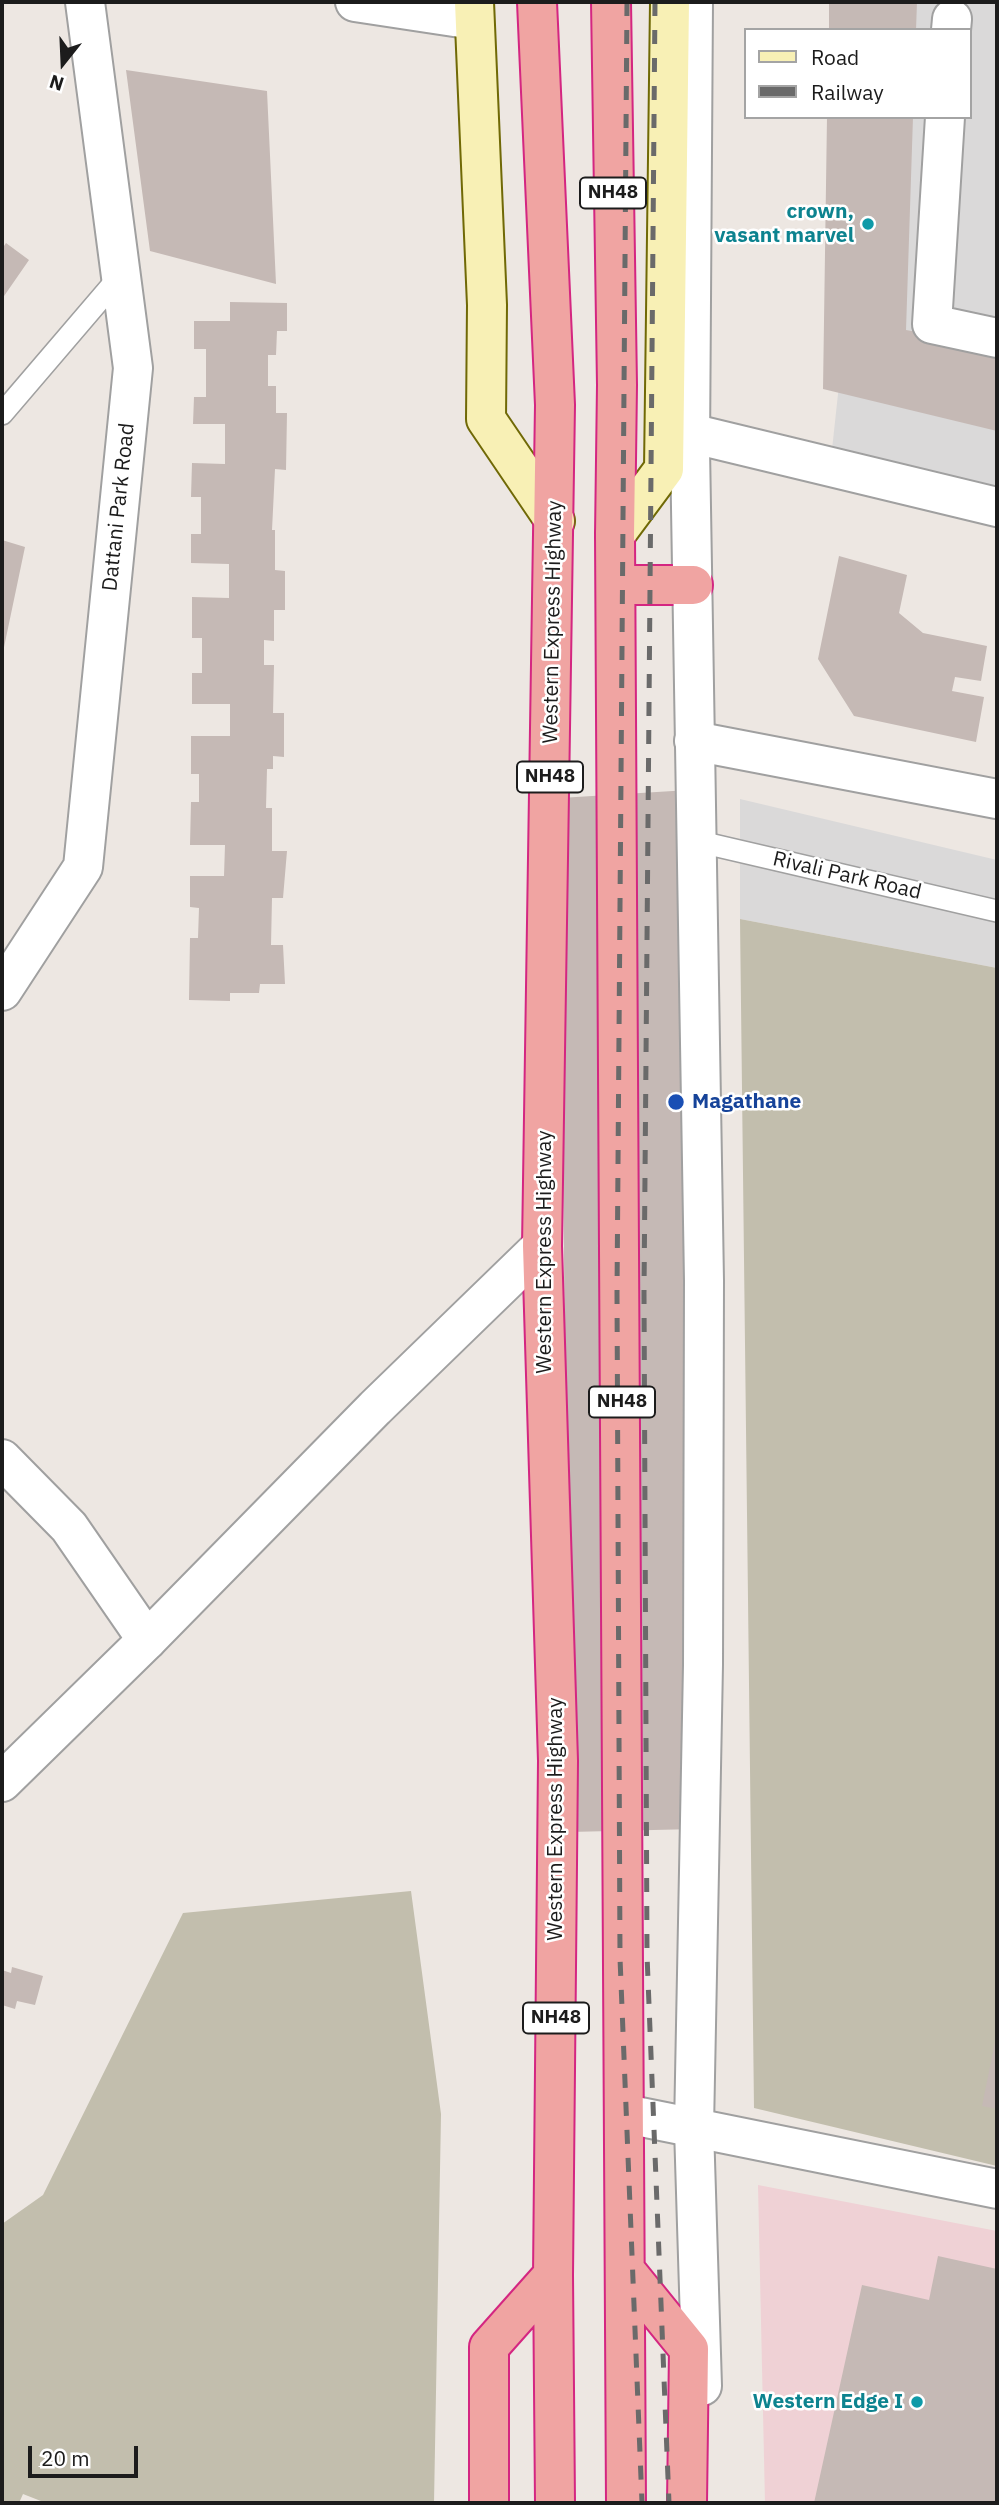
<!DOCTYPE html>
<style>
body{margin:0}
#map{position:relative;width:999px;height:2505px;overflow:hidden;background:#ede7e2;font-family:"IBM Plex Sans",sans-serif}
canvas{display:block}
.frame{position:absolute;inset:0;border:4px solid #1c1c1c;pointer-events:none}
.legend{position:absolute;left:744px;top:28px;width:228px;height:91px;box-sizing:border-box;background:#fff;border:2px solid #a4a4a4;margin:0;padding:9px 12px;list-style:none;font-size:21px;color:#1c1c1c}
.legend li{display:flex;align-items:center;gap:14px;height:35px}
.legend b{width:35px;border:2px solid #a4a4a4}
.north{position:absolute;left:28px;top:28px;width:70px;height:70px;-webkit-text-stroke:5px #fff;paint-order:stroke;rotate:198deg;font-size:19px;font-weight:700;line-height:28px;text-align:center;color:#1c1c1c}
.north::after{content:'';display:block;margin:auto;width:24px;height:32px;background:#1c1c1c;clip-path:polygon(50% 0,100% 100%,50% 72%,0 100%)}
.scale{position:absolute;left:28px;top:2446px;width:110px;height:32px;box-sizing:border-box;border:4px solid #1c1c1c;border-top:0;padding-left:9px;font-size:21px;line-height:24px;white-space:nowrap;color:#1c1c1c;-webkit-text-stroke:5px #fff;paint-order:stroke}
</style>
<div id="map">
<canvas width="999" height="2505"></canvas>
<div class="frame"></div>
<ul class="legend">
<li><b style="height:9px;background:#f8f0b5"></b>Road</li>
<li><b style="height:9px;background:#6a6a6a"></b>Railway</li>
</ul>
<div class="north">N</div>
<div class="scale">20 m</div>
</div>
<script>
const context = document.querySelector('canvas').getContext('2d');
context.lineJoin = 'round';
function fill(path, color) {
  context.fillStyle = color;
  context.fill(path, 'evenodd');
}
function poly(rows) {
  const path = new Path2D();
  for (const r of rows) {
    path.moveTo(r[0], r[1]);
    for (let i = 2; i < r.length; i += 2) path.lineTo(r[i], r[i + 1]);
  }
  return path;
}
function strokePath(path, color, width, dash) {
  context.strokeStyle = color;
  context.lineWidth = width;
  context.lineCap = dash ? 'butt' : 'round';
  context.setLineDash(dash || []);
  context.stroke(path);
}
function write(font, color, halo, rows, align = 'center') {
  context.font = font + ' "IBM Plex Sans",sans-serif';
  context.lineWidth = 5;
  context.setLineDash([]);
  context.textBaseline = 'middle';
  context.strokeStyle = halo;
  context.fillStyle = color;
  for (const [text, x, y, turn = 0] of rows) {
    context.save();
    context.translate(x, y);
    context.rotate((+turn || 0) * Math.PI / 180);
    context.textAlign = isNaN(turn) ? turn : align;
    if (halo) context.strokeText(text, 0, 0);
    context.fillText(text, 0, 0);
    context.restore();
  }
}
const residential = poly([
 [880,2,997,2,997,506,830,468,868,117,969,117,969,30,877,30],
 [740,799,997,860,997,968,740,919]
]);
const commercial = poly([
 [758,2185,997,2231,997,2503,765,2503]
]);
const construction = poly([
 [740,919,997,968,997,2166,754,2108],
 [411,1891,441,2114,434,2503,46,2503,23,2494,19,2503,2,2503,2,2224,43,2195,183,1913]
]);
const building = poly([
 [829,2,917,2,916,30,829,30],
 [126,70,267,91,276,284,150,251],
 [827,117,913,117,906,330,997,347,997,431,823,389],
 [6,243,29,260,2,299,2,249],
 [230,302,287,303,287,331,277,331,276,355,268,355,268,386,276,386,276,413,287,413,286,470,275,469,272,530,275,530,275,570,285,571,285,610,274,610,274,641,264,640,264,665,274,665,273,713,284,713,284,757,273,756,273,769,267,769,266,808,272,808,272,851,287,851,283,898,272,898,271,945,283,945,285,984,260,984,259,993,230,993,230,1001,189,1000,190,938,198,938,199,908,190,907,190,876,224,876,225,845,190,845,191,802,199,802,199,774,191,774,191,736,230,736,230,704,192,704,192,673,202,673,202,638,192,638,192,597,229,598,229,564,191,563,191,534,201,534,201,497,191,497,192,463,225,464,225,424,193,424,194,397,206,397,206,349,194,349,194,321,230,321],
 [2,540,25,547,3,652,2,652],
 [839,556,907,575,899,613,923,633,987,646,981,681,955,677,952,691,984,697,976,742,854,716,818,659],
 [689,790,696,1829,569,1832,560,798],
 [12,1967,43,1976,35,2005,17,2001,15,2009,2,2005,2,1970,11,1973],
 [996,2037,997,2037,997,2109,982,2106],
 [938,2256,997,2269,997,2503,814,2503,862,2285,929,2300]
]);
const service = poly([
 [2,414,120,276],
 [696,841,997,911]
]);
const minor = poly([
 [355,2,474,20],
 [951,30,952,19],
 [945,117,932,324,997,338],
 [665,430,690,433,997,507],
 [694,741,997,799],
 [2,991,83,867,133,368,85,2],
 [2,1459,69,1527,147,1640],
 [626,2114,997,2189]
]);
const tertiary = poly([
 [693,2,690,448,704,1281,703,1665,694,2128,702,2386],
 [2,1782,147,1640,375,1408,542,1246]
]);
const secondary = poly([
 [474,2,487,305,486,419,555,521],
 [615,535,664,469,670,2]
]);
const trunk = poly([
 [537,2,555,405,542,1246,558,1761,553,2275,555,2503],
 [611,2,617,385,615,535,626,2503],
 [617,585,693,585],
 [625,2270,689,2349,687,2503],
 [489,2503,489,2347,553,2275]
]);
const rail = poly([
 [627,2,617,1293,620,1958,642,2503],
 [655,2,644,1293,647,1955,669,2503]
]);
const markers = [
 [868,224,7,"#0f9aa8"],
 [676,1102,9,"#1a4fb4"],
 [917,2402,7,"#0f9aa8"]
];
const shields = [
 [613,193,66],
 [550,777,66],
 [622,1402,66],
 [556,2018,66]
];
const shieldNames = [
 ["NH48",613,193],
 ["NH48",550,777],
 ["NH48",622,1402],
 ["NH48",556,2018]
];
const cultureNames = [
 ["crown,",854,212],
 ["vasant marvel",854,236],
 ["Western Edge I",903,2402]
];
const streetNames = [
 ["Dattani Park Road",119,507,-84],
 ["Western Express Highway",553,622,-89],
 ["Rivali Park Road",847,876,13],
 ["Western Express Highway",545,1252,-90],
 ["Western Express Highway",556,1819,-90]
];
const transitNames = [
 ["Magathane",692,1102]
];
fill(residential, '#dad9d9');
fill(commercial, '#efd1d5');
fill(construction, '#c2bead');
fill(building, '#c5b9b5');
strokePath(service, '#a0a0a0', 24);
strokePath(minor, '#a0a0a0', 42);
strokePath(tertiary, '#a0a0a0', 42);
strokePath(secondary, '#706906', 42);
strokePath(trunk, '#d42681', 42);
strokePath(service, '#fff', 21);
strokePath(minor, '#fff', 38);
strokePath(tertiary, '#fff', 38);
strokePath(secondary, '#f8f0b5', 38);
strokePath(trunk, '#f0a4a2', 38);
strokePath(rail, '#6a6a6a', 5, [14, 14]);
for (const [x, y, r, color] of markers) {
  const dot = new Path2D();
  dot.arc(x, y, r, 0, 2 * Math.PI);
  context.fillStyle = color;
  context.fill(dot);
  strokePath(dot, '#fff', 2.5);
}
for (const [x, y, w] of shields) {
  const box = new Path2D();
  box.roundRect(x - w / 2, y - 15.5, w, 31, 5);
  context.fillStyle = '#fff';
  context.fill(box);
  strokePath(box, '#1c1c1c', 2);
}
write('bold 19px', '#1c1c1c', null, shieldNames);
write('bold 21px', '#0d838f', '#fff', cultureNames, 'right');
write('21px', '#1c1c1c', '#fff', streetNames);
write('bold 21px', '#164399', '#fff', transitNames, 'left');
</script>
